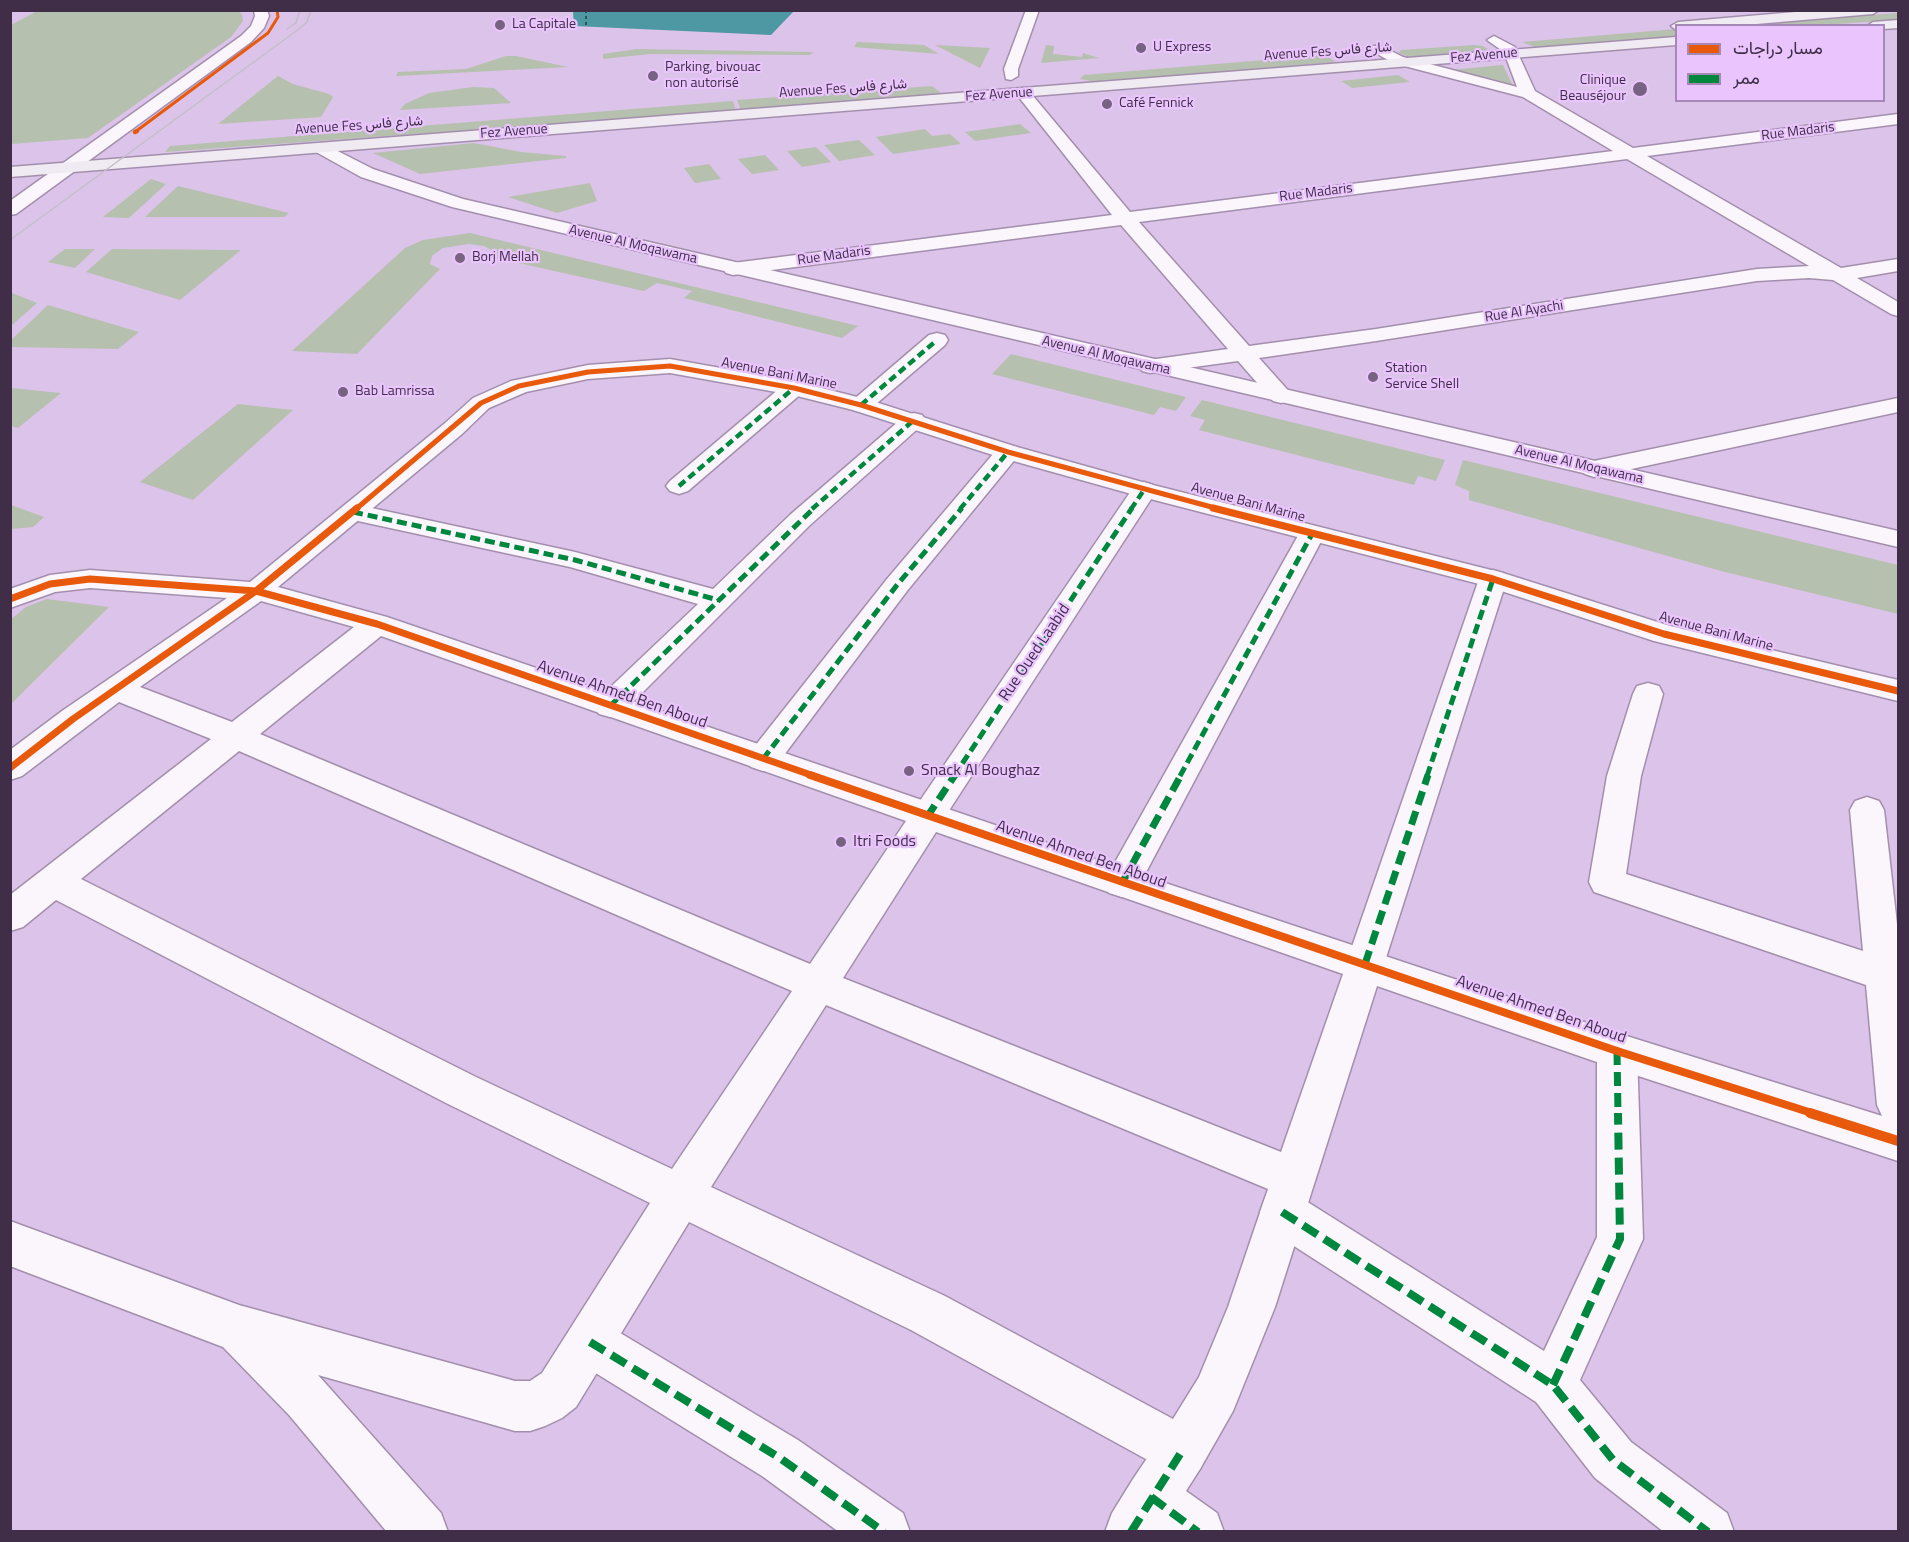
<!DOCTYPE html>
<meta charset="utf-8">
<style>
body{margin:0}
#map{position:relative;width:1909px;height:1542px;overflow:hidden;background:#dcc3e9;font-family:"Titillium Web",Vazirmatn,sans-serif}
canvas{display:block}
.frame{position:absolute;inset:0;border:12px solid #402e49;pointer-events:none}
.legend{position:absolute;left:1675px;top:24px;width:210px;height:78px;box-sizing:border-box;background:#e9c4fd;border:2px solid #a588b5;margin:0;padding:8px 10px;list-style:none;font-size:18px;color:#402e49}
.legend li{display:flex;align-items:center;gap:12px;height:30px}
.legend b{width:30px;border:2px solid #a588b5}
</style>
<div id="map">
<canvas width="1909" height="1542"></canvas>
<div class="frame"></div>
<ul class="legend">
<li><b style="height:8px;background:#e8590c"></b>مسار دراجات</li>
<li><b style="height:8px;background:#00873e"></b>ممر</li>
</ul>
</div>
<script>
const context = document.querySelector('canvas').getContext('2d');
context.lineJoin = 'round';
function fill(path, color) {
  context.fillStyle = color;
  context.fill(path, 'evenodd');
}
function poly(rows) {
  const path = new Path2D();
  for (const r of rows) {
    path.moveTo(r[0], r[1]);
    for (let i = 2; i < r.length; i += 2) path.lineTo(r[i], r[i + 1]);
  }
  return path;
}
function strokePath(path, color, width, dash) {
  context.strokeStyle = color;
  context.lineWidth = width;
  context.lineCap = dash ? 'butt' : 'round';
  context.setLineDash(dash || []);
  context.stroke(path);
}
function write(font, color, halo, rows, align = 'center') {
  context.font = font + ' "Titillium Web",Vazirmatn,sans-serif';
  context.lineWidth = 4.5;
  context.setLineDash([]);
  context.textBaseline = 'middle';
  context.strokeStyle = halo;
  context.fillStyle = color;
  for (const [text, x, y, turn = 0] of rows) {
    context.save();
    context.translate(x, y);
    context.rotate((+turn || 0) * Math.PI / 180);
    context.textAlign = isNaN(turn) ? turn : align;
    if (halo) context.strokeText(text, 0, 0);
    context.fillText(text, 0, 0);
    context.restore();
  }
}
const green = poly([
 [37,11,239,11,242,15,243,21,231,37,88,138,11,144,11,25],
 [1898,13,1898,20,1822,25,1728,26],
 [1676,29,1676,37,1535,47,1522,42],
 [857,42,924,45,939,54,854,47],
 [935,45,990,48,980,68],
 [1046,45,1054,46,1053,54,1082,57,1083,53,1099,58,1041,63],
 [1474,45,1483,46,1489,50,1410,57,1398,53,1401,50],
 [637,49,810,52,814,53,809,55,650,54,603,59,603,54],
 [1325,55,1336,62,1096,82,1080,79,1084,75],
 [506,56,516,56,568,67,396,76,398,72,466,69],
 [1503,65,1513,86,1450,70],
 [1398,75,1410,82,1352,88,1341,81],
 [278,76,293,84,329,94,333,97,321,117,218,124],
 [932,86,944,95,741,110,737,100],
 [473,87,494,88,511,103,400,110,405,104,429,93],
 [733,101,736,111,165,152,170,146],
 [1020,124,1031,133,975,141,965,132],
 [925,129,932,136,950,134,961,144,893,154,876,137],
 [859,140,875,155,839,161,824,145],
 [474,143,521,152,566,156,566,158,420,174,373,153],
 [816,147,831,162,802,167,787,151],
 [765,155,779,170,752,174,738,159],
 [709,164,721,179,695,183,684,168],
 [151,179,166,184,129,218,103,217],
 [590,183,597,201,557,213,508,197],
 [178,186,289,213,284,217,145,217],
 [470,233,858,326,842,338,684,298,692,291,657,283,644,291,496,258,493,251,484,246,469,244,443,248,432,256,430,264,440,269,357,354,292,351,405,248,423,240],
 [65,249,95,249,75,268,48,262],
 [112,249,241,250,180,300,86,272],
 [12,293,37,303,11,326,10,294],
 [48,305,139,332,118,349,11,347,11,340],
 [1011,354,1186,397,1176,411,1160,407,1154,415,992,374],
 [11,388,61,393,18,428,11,426],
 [1202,400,1445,460,1436,481,1418,476,1414,485,1199,430,1205,420,1190,416],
 [238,404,293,410,193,500,140,482],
 [1463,460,1898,565,1898,614,1721,571,1469,500,1469,491,1455,485],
 [10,505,11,505,44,517,33,527,11,529],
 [47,599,109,607,11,704,11,619,26,607]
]);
const water = poly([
 [573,11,573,10,794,11,771,35,574,26]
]);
const ferry = poly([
 [586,10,586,26]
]);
const pedestrian = poly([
 [937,333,945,335,948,340,945,345,869,410,861,412,853,410,849,405,853,400,929,335,937,333],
 [794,381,802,383,805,388,802,393,688,491,679,494,670,491,666,486,670,481,786,383,794,381],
 [914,413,922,415,926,420,922,425,809,526,621,714,610,717,599,714,594,706,599,698,698,604,570,567,344,518,340,512,344,506,353,504,575,552,713,589,791,514,906,415,914,413],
 [1008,445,1017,447,1020,452,1017,457,907,591,775,767,763,771,751,767,747,759,751,751,887,579,999,447,1008,445],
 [1144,482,1153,485,1157,490,939,826,927,830,915,826,910,817,915,808,1135,485,1144,482],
 [1312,526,1321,528,1325,534,1135,893,1122,897,1109,893,1104,883,1109,873,1299,534,1303,528,1312,526],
 [1493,570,1503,573,1507,579,1384,964,1378,975,1365,980,1352,975,1346,964,1479,579,1483,573,1493,570],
 [1617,1033,1631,1038,1637,1051,1643,1239,1580,1380,1631,1442,1727,1513,1734,1532,1664,1532,1595,1478,1536,1402,1266,1228,1260,1212,1266,1196,1282,1190,1298,1196,1544,1351,1597,1237,1597,1051,1603,1038,1617,1033],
 [590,1318,607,1325,798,1440,903,1513,910,1532,839,1532,762,1476,573,1359,566,1342,573,1325,590,1318],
 [1182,1426,1200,1433,1207,1451,1200,1469,1186,1491,1217,1513,1224,1532,1105,1532,1112,1513,1133,1479,1164,1433,1182,1426]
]);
const minor = poly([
 [254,10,267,10,269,16,264,28,251,42,16,214,10,215,10,201,241,36,251,26,255,16,254,10],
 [1026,10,1039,10,1018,69,1018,76,1011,80,1006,79,1004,69,1026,10],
 [1494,36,1515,47,1535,91,1633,148,1898,114,1898,124,1647,156,1841,268,1898,259,1898,271,1857,278,1898,302,1898,316,1891,314,1833,280,1809,278,1757,281,1376,341,1259,358,1293,396,1289,401,1281,403,1273,401,1238,361,1150,373,1142,371,1139,366,1142,361,1228,349,1121,225,733,275,726,273,723,269,726,265,733,263,1112,215,1018,96,1015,93,1018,90,1023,88,1028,90,1130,212,1613,151,1523,97,1393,63,1369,49,1371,46,1381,46,1403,57,1517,87,1504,52,1487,40,1494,36],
 [1627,159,1809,266,1757,269,1376,329,1249,346,1139,222,1627,159],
 [670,359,794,381,869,400,1017,447,1153,485,1503,573,1670,626,1898,680,1898,701,1654,641,1483,585,1135,495,999,457,853,410,793,395,670,373,588,379,526,392,489,408,462,434,278,587,387,617,1135,873,1617,1033,1882,1116,1877,1105,1866,985,1594,892,1589,882,1607,776,1633,694,1637,686,1648,683,1659,686,1663,694,1641,776,1626,874,1863,951,1850,810,1855,801,1867,797,1879,801,1884,810,1898,933,1898,1161,1617,1069,1377,986,1275,1307,1233,1411,1200,1469,1182,1476,1164,1469,911,1330,689,1222,576,1407,562,1418,545,1426,530,1431,515,1431,318,1375,441,1513,448,1532,387,1532,289,1415,223,1347,10,1266,10,1221,239,1305,515,1381,530,1381,542,1373,650,1203,446,1103,56,900,23,927,10,931,10,895,211,739,119,702,22,776,10,780,10,750,62,711,227,598,90,588,55,592,10,608,10,589,50,575,90,570,250,582,444,424,473,398,511,381,588,365,670,359],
 [261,601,354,627,232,722,140,687,261,601],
 [381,636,906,821,810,964,260,734,381,636],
 [239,751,792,991,672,1169,476,1077,81,879,239,751],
 [936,832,1343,974,1281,1152,843,978,936,832],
 [826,1005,1268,1189,1228,1307,1199,1377,1173,1419,945,1296,711,1187,826,1005],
 [1898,398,1898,412,1594,477,1585,474,1581,469,1585,464,1594,461,1898,398]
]);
const tertiary = poly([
 [322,143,373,169,463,199,1898,531,1898,547,452,207,361,177,316,152,314,148,322,143]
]);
const secondary = poly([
 [1819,10,1879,10,1873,14,1733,26,1676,26,1676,30,1671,26,1678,22,1819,10],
 [1898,20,1898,28,1884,29,1884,26,1867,26,1873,22,1898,20],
 [1676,37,1676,45,10,177,10,167,1676,37]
]);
const tram = poly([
 [287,29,296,23,300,10],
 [10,240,299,29,307,22,311,10]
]);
const quietFar3 = poly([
 [861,405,937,340],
 [679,486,794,388],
 [812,509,914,420],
 [960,509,1008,452],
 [1131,509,1144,490]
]);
const quietFar2 = poly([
 [353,512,575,560,718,600],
 [610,706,814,508],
 [763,759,897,585,962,508],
 [954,776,1132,508],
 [1180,776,1312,534],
 [1427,776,1493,579]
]);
const quietFar1 = poly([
 [927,817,955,775],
 [1122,883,1181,775],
 [1365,964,1428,775],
 [1617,1051,1618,1114]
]);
const quiet = poly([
 [1282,1212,1553,1385,1613,1460,1708,1532],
 [590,1342,780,1458,884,1532],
 [1553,1385,1620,1239,1618,1113],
 [1151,1497,1198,1532],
 [1131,1532,1182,1451]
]);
const cyclewayFar5 = poly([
 [135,132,268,33,278,17,277,10]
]);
const cyclewayFar4 = poly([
 [135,132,137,131]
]);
const cyclewayFar3 = poly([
 [356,509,481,403,519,386,588,372,670,366,794,388,861,405,1008,452,1219,509]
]);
const cyclewayFar2 = poly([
 [1213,508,1493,579,1664,634,1898,691],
 [10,599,50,584,90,579,256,591,377,624,814,776],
 [10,768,73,719,256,591,357,508]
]);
const cyclewayFar1 = poly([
 [810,775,1617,1051,1815,1114]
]);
const cycleway = poly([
 [1810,1113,1898,1141]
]);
const markers = [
 [500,25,6,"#776281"],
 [1141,48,6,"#776281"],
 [653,76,6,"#776281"],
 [1640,89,8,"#776281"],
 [1107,104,6,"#776281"],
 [460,258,6,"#776281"],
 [1373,377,6,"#776281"],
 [343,392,6,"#776281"],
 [909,771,6,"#776281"],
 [841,842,6,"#776281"]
];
const farPoinames = [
 ["La Capitale",512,25],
 ["U Express",1153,48],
 ["Parking, bivouac",665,68],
 ["non autorisé",665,84],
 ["Clinique",1626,81,"right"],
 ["Beauséjour",1626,97,"right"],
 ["Café Fennick",1119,104],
 ["Borj Mellah",472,258],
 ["Station",1385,369],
 ["Service Shell",1385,385],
 ["Bab Lamrissa",355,392]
];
const farStreetnames = [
 ["Avenue Fes شارع فاس",1328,52,-4],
 ["Fez Avenue",1484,56,-5],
 ["Avenue Fes شارع فاس",843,89,-4],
 ["Fez Avenue",999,95,-4],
 ["Avenue Fes شارع فاس",359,126,-4],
 ["Fez Avenue",514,132,-4],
 ["Rue Madaris",1798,132,-7],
 ["Rue Madaris",1316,193,-7],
 ["Avenue Al Moqawama",633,245,13],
 ["Rue Madaris",834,256,-8],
 ["Rue Al Ayachi",1524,312,-9],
 ["Avenue Al Moqawama",1106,356,13],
 ["Avenue Bani Marine",779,374,11],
 ["Avenue Al Moqawama",1579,465,13],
 ["Avenue Bani Marine",1248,503,15],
 ["Avenue Bani Marine",1716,632,15]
];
const streetNames = [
 ["Rue Oued Laabid",1035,653,-56],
 ["Avenue Ahmed Ben Aboud",622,695,19],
 ["Avenue Ahmed Ben Aboud",1081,855,19],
 ["Avenue Ahmed Ben Aboud",1541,1010,19]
];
const poiNames = [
 ["Snack Al Boughaz",921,771],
 ["Itri Foods",853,842]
];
fill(green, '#b6c0ae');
fill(water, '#4e98a3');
strokePath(ferry, '#21403f', 1.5, [3, 3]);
strokePath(pedestrian, '#a38fad', 3);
strokePath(minor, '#a38fad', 3);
strokePath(tertiary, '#a38fad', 3);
strokePath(secondary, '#a38fad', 3);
fill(pedestrian, '#faf6fc');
fill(minor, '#faf6fc');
fill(tertiary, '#faf6fc');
fill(secondary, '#f0eaf3');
strokePath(tram, '#c4bec8', 1.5);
strokePath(quietFar3, '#00873e', 4.5, [8, 4.5]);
strokePath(quietFar2, '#00873e', 5, [10, 5]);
strokePath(quietFar1, '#00873e', 7, [14, 7]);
strokePath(quiet, '#00873e', 8, [17, 8]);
strokePath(cyclewayFar5, '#e8590c', 3);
strokePath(cyclewayFar4, '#e8590c', 4.5);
strokePath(cyclewayFar3, '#e8590c', 5);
strokePath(cyclewayFar2, '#e8590c', 7);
strokePath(cyclewayFar1, '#e8590c', 8);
strokePath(cycleway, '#e8590c', 10);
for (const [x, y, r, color] of markers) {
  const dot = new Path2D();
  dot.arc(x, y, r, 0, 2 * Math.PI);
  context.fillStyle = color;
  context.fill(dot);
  strokePath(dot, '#e9c4fd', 2);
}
write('14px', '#402e49', '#e9c4fd', farPoinames, 'left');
write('14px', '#402e49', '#e9c4fd', farStreetnames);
write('16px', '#402e49', '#e9c4fd', streetNames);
write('16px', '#402e49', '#e9c4fd', poiNames, 'left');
</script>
